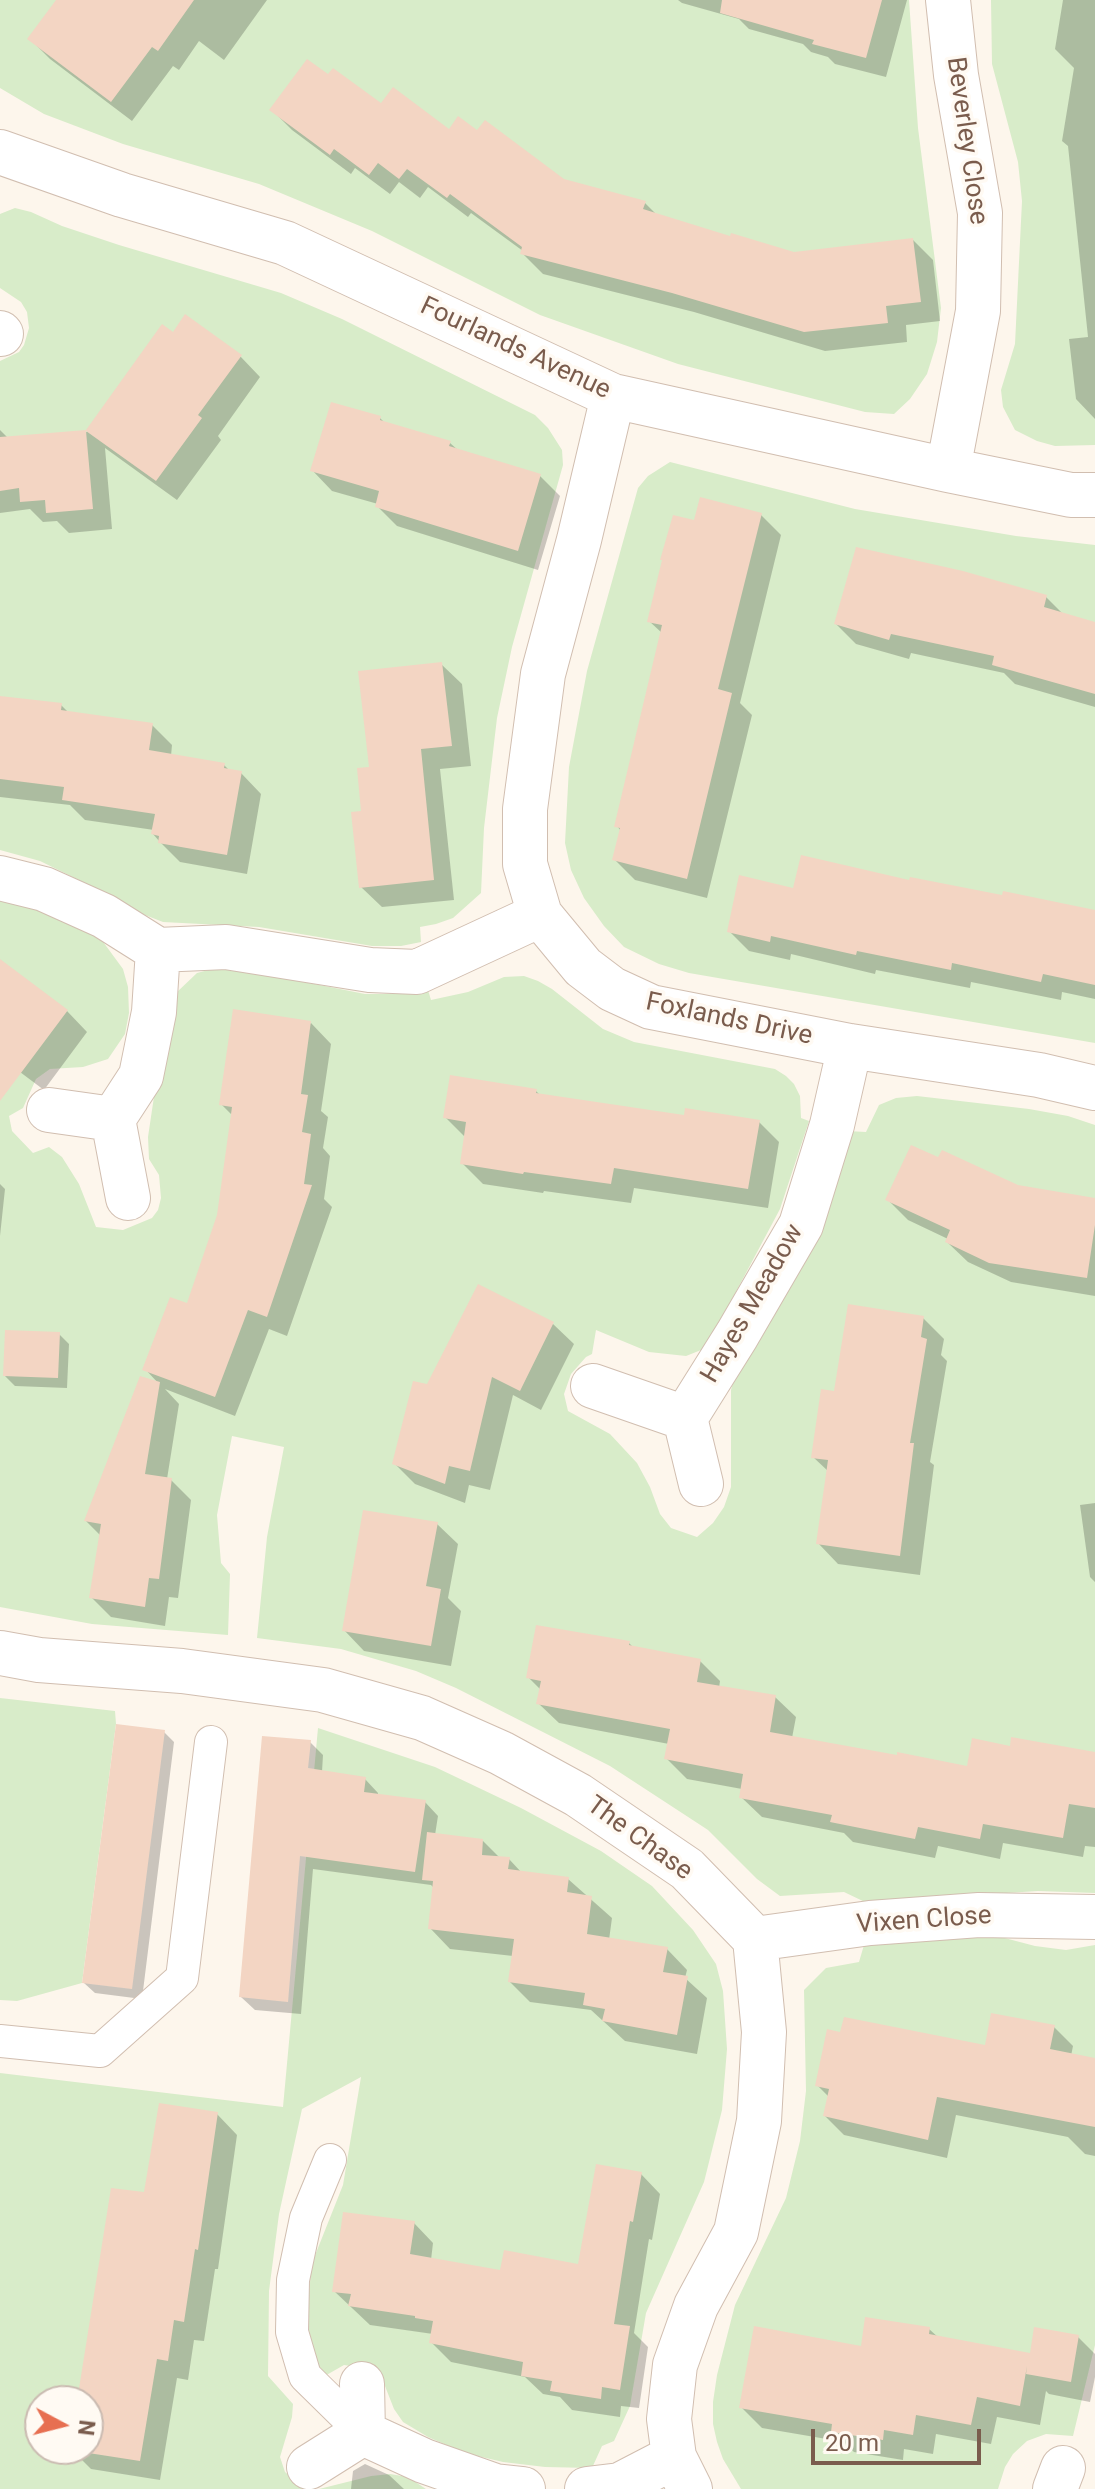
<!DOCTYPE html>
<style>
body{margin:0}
#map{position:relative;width:1095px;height:2489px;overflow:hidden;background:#fdf6ec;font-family:Roboto,sans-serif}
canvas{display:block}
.north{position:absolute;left:24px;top:2385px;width:80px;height:80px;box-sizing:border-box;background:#fffaf3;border:2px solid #cabbb1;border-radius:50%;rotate:97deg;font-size:22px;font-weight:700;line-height:32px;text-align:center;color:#7a5c4d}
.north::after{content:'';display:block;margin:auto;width:28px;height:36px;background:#e76f51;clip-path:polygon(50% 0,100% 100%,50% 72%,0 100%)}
.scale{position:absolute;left:811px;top:2429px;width:170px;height:36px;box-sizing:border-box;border:4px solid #7a5c4d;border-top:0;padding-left:10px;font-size:24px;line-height:28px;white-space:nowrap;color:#7a5c4d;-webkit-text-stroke:6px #fffaf3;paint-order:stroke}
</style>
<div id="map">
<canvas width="1095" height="2489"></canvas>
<div class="north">N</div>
<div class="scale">20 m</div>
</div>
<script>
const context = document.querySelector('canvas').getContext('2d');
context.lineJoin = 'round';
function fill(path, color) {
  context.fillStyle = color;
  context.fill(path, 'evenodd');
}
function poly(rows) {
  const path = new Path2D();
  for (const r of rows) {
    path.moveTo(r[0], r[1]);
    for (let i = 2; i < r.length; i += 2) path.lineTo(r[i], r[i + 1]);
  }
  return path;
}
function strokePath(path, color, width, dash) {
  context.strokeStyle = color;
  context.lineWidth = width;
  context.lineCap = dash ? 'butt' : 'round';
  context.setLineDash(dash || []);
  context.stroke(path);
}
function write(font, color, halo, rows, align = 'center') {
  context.font = font + ' Roboto,sans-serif';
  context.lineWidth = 7;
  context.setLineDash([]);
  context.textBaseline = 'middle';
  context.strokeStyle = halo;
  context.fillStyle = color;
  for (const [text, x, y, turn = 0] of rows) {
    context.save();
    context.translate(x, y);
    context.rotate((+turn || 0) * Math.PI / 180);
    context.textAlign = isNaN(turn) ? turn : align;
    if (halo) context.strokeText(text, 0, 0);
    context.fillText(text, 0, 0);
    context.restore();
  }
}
const green = poly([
 [0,0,909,0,918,128,941,308,937,342,927,374,910,399,894,414,865,412,678,364,540,315,372,231,259,184,123,144,44,114,0,88],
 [991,0,1095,0,1095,445,1055,446,1037,441,1015,430,1003,407,1001,390,1015,344,1022,201,1018,162,992,64],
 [15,208,31,212,62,226,119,245,281,293,342,319,535,415,548,428,562,450,563,465,512,647,497,718,484,828,481,893,453,918,436,924,420,927,421,942,401,946,372,946,259,927,163,922,127,908,83,882,40,861,0,850,0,361,19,352,24,345,29,328,27,312,21,302,0,288,0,214],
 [670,462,855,509,1016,536,1095,545,1095,1043,689,973,659,964,624,947,604,926,584,898,571,870,565,843,569,767,587,671,638,488,648,476],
 [0,891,47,905,101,939,123,969,128,987,129,1013,125,1034,108,1059,83,1067,50,1069,36,1079,23,1108,9,1116,12,1131,33,1153,49,1147,62,1157,79,1184,96,1227,123,1230,152,1218,158,1210,161,1198,159,1175,149,1159,148,1137,162,1043,176,993,197,973,224,966,365,994,390,994,428,990,431,1000,468,992,504,977,524,976,538,981,552,989,603,1029,634,1042,775,1069,786,1076,794,1084,800,1096,801,1118,809,1121,780,1209,706,1348,686,1356,649,1352,596,1330,592,1354,586,1357,571,1374,564,1394,568,1411,610,1434,637,1463,650,1487,660,1514,671,1528,697,1537,713,1523,724,1507,731,1487,731,1390,736,1371,847,1131,866,1132,879,1105,896,1098,917,1096,1029,1109,1068,1116,1095,1125,1095,1893,1038,1891,975,1895,931,1896,867,1903,844,1892,780,1896,757,1879,708,1830,682,1813,610,1766,456,1688,416,1671,341,1649,257,1638,267,1537,284,1447,232,1436,217,1515,221,1563,230,1574,228,1635,92,1624,0,1607],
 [0,1698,115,1711,116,1724,82,1983,17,2001,0,2000],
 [318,1728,435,1767,521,1808,601,1851,652,1886,693,1930,716,1964,723,1991,727,2049,722,2110,704,2182,646,2313,630,2406,614,2441,602,2446,592,2468,545,2467,503,2462,465,2453,428,2437,403,2422,394,2409,383,2381,363,2368,344,2365,323,2377,312,2358,307,2311,312,2263,343,2185,361,2077,302,2109,279,2214,269,2291,268,2376,293,2404,292,2417,280,2457,285,2472,303,2487,315,2489,0,2489,0,2073,283,2107],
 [40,2401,88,2401,88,2449,40,2449],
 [978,1931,1035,1946,1066,1950,1095,1945,1095,2345,1073,2436,1046,2434,1027,2441,1013,2454,1005,2467,998,2489,741,2489,723,2459,717,2442,713,2424,713,2402,717,2375,735,2305,786,2198,800,2141,806,2091,804,1990,826,1968,859,1962,864,1945],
 [390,2474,408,2477,426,2489,319,2489,371,2476]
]);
const shadow = poly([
 [58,0,267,0,224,60,199,41,179,70,173,66,132,121,50,59,30,39],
 [678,0,907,0,886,77,835,64,828,57,811,52,803,44,749,29,739,19,682,3],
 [1063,0,1095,0,1095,419,1076,399,1069,339,1088,337,1068,146,1062,141,1074,68,1055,49],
 [381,106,449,132,564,181,645,203,657,215,731,239,794,254,913,240,933,260,940,321,906,325,907,342,825,351,694,312,543,274,523,254,523,251,471,213,468,217,428,187,420,198,399,182,390,194,355,168,351,174,292,130,272,110],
 [162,327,174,335,240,356,260,377,218,436,221,440,177,500,105,448,112,529,69,533,57,521,43,522,30,509,0,513,0,430,8,438,87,432],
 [380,418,385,423,450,443,459,451,540,476,560,496,538,570,397,526,377,506,378,504,332,491,312,470],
 [761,515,781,535,740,703,752,715,707,898,635,880,614,859,621,831,617,826,662,633,649,621,695,523],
 [1046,597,1064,615,1095,623,1095,707,1015,684,1004,673,911,653,909,659,856,644,836,624],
 [441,664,462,684,471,766,440,769,454,900,382,907,361,887,363,813,371,769],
 [0,698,61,705,69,713,152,725,172,745,171,756,224,765,230,771,241,773,261,794,247,874,180,862,160,842,153,834,154,830,85,820,70,805,0,797],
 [911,882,1095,912,1095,999,1062,992,1061,1000,971,982,970,988,876,970,875,974,791,954,790,960,749,951,729,931,794,890],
 [0,961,67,1011,87,1032,44,1090,0,1057],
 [311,1023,331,1044,321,1111,328,1117,323,1148,330,1156,324,1199,332,1207,287,1336,269,1329,235,1416,165,1389,179,1404,167,1479,171,1480,191,1500,178,1598,169,1597,165,1626,111,1617,91,1597,101,1536,86,1521,159,1384,145,1369,188,1306,219,1215,233,1116,221,1104],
 [536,1091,541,1096,685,1117,759,1122,779,1142,768,1208,634,1188,631,1203,544,1191,543,1193,483,1184,462,1163,466,1138,445,1117],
 [0,1184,5,1189,0,1236],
 [1017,1187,1095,1199,1095,1296,1011,1282,968,1262,947,1242,948,1239,908,1220,888,1200],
 [478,1287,553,1324,574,1344,541,1410,513,1395,490,1490,469,1485,465,1503,415,1484,395,1464,429,1387],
 [923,1318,944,1339,941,1355,947,1361,930,1462,934,1465,920,1575,838,1564,818,1543,829,1472,813,1457,835,1393],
 [59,1334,69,1344,67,1388,15,1386,5,1376],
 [1095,1503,1095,1582,1090,1577,1080,1505],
 [437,1524,458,1544,448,1598,461,1611,451,1666,364,1651,344,1630],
 [629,1643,634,1648,700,1661,720,1681,719,1688,775,1697,796,1717,792,1738,968,1768,1011,1748,1095,1753,1095,1847,1085,1846,1083,1857,1003,1843,1000,1859,938,1846,935,1858,853,1842,844,1833,762,1817,741,1797,742,1789,687,1779,666,1758,669,1744,559,1723,538,1703,541,1690,528,1677],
 [164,1732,174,1742,142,1999,95,1993,84,1983],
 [310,1742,323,1755,322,1772,365,1779,378,1793,378,1796,425,1802,438,1816,435,1835,483,1841,501,1859,509,1859,522,1873,568,1879,612,1918,609,1940,667,1949,687,1970,685,1978,707,1998,697,2054,625,2041,591,2010,530,2002,510,1982,513,1956,450,1949,430,1928,434,1888,431,1885,313,1869,301,2014,255,2010,241,1997],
 [1054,2027,1073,2046,1071,2056,1095,2060,1095,2156,1085,2154,1068,2137,956,2115,947,2158,844,2135,825,2116,829,2097,817,2085,986,2047],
 [217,2114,237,2135,218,2269,215,2269,204,2341,194,2340,188,2380,177,2378,160,2480,91,2469,71,2449,88,2449,88,2401,79,2401],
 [641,2174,660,2194,652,2240,649,2239,634,2333,648,2347,639,2408,621,2406,620,2417,572,2410,560,2397,543,2394,525,2377,451,2362,431,2342,433,2334,370,2325,334,2291,414,2223,433,2243,431,2260,501,2272,580,2266],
 [929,2329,939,2338,1031,2355,1078,2337,1095,2354,1095,2377,1090,2402,1049,2394,1046,2391,1040,2425,997,2417,991,2444,936,2434,933,2454,904,2449,903,2460,854,2452,844,2442,762,2428,741,2407,862,2348],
 [365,2464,389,2475,404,2489,351,2489,353,2471]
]);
const building = poly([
 [56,0,194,0,158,51,152,47,111,102,27,39],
 [722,0,882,0,866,58,812,44,814,40,720,13],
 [307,59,328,74,333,68,381,103,393,87,449,129,458,116,477,130,485,120,564,179,646,201,643,209,730,236,731,233,794,252,913,238,921,302,886,306,888,323,804,332,672,293,520,254,522,247,450,194,447,198,407,169,399,179,378,163,369,175,334,149,330,155,269,110],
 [185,314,242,355,198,415,202,418,156,481,86,431,93,509,46,513,45,500,20,502,19,488,0,491,0,437,86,430,162,324,173,332],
 [331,402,381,416,380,420,451,441,449,446,541,474,518,551,375,507,379,491,310,471],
 [700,497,762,513,718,689,732,693,687,879,612,860,620,828,614,827,662,625,647,622,662,560,660,560,673,515,694,520],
 [856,547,963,571,1047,595,1044,607,1095,622,1095,694,992,665,994,656,891,634,889,640,834,624],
 [442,662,452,746,421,749,434,880,359,888,351,812,361,811,357,768,369,767,358,671],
 [0,696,62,703,61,710,153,723,149,750,225,763,224,768,242,771,227,855,158,843,159,836,151,834,155,814,62,800,64,787,0,779],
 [801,855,909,880,910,877,1002,895,1003,891,1095,910,1095,985,1043,974,1041,982,952,963,951,970,857,951,856,955,771,936,770,942,727,932,739,875,793,888],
 [0,959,68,1010,0,1101],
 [233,1009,311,1021,301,1094,308,1095,302,1132,311,1134,304,1184,312,1185,267,1317,248,1310,215,1397,142,1370,170,1297,187,1303,217,1215,232,1107,219,1105],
 [450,1075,537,1089,536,1093,684,1115,685,1108,760,1120,748,1189,614,1168,611,1184,524,1172,523,1174,460,1164,466,1122,443,1118],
 [911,1145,938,1157,942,1150,1018,1185,1095,1198,1095,1225,1087,1278,989,1263,945,1242,950,1230,885,1200],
 [478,1284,554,1322,520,1391,492,1377,470,1471,449,1466,445,1484,392,1464,413,1381,427,1384],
 [848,1304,924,1316,921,1337,927,1339,910,1443,914,1443,900,1556,816,1544,828,1460,811,1458,821,1389,834,1391],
 [5,1330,60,1332,58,1378,3,1376],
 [140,1376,160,1382,145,1474,172,1478,159,1579,149,1578,145,1607,89,1598,101,1524,84,1521],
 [363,1510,438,1522,426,1586,441,1589,431,1646,342,1631],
 [536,1625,630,1641,629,1645,701,1659,697,1682,776,1695,770,1732,897,1755,897,1752,967,1766,972,1738,1010,1746,1011,1737,1095,1752,1095,1808,1069,1804,1063,1838,983,1824,980,1839,918,1827,915,1839,830,1822,832,1815,739,1798,743,1774,664,1759,670,1729,536,1704,541,1681,526,1678],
 [116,1724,165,1730,132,1989,82,1983],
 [262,1736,311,1740,308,1768,366,1777,364,1792,426,1800,415,1872,300,1856,288,2002,239,1997],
 [427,1832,483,1839,482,1855,510,1857,508,1869,569,1877,567,1892,592,1896,587,1934,668,1947,663,1972,688,1976,677,2035,602,2021,605,2009,583,2005,585,1993,508,1982,514,1939,428,1929,433,1881,422,1880],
 [991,2013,1055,2025,1050,2049,1095,2058,1095,2127,937,2097,928,2140,823,2116,829,2089,815,2086,827,2029,840,2032,844,2017,985,2045],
 [159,2103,218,2112,198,2250,195,2249,184,2322,174,2320,168,2361,157,2359,140,2461,69,2450,88,2449,88,2401,77,2401,111,2188,144,2192],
 [596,2164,642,2172,633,2222,630,2221,614,2324,630,2326,620,2390,602,2387,601,2399,550,2391,552,2381,521,2376,523,2362,429,2343,433,2321,415,2318,415,2316,348,2306,351,2294,332,2292,343,2212,415,2221,410,2254,500,2270,504,2250,578,2264],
 [865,2317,930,2327,929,2334,1030,2353,1034,2327,1079,2335,1071,2382,1026,2374,1027,2366,1020,2406,977,2397,971,2425,916,2415,913,2435,884,2430,883,2440,831,2432,832,2424,739,2408,754,2326,861,2346]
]);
const lane = poly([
 [0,2041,100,2051,182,1978,211,1742],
 [330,2160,306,2218,293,2280,292,2332,305,2376,363,2433]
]);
const street = poly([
 [0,152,122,195,285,243,613,396,948,470,1071,495,1095,495],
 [0,333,1,334],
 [613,396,579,540,543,674,525,809,525,864,540,915,583,967,612,989,651,1007,850,1046,1039,1075,1095,1088],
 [948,470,978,311,980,213,956,75,948,0],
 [0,878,44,889,104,916,158,950],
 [49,1110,113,1119,141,1076,154,1012,158,950,226,947,370,970,417,972,540,915],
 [113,1119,128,1198],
 [593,1386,685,1418,701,1484],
 [685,1418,737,1335,801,1225,832,1125,850,1046],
 [0,1653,39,1660,182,1671,323,1690,422,1718,501,1753,578,1795,687,1869,755,1939,764,2032,759,2121,736,2232,696,2306,675,2365,669,2419,674,2457,690,2489],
 [755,1939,870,1923,979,1915,1095,1917],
 [362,2384,363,2433],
 [309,2467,363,2433,424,2461,495,2486,523,2489],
 [587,2489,620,2485,674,2457],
 [1055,2489,1063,2468]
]);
const streetNames = [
 ["Beverley Close",966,141,82],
 ["Fourlands Avenue",515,349,25],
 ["Foxlands Drive",729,1020,12],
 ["Hayes Meadow",753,1304,-60],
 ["The Chase",639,1839,36],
 ["Vixen Close",924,1921,-4]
];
fill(green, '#d8ecc9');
fill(shadow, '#0003');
fill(building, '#f3d5c3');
strokePath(lane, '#d1beb0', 34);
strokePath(street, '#d1beb0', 46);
strokePath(lane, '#fff', 32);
strokePath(street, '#fff', 44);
write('26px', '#7a5c4d', '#fffaf3', streetNames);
</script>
